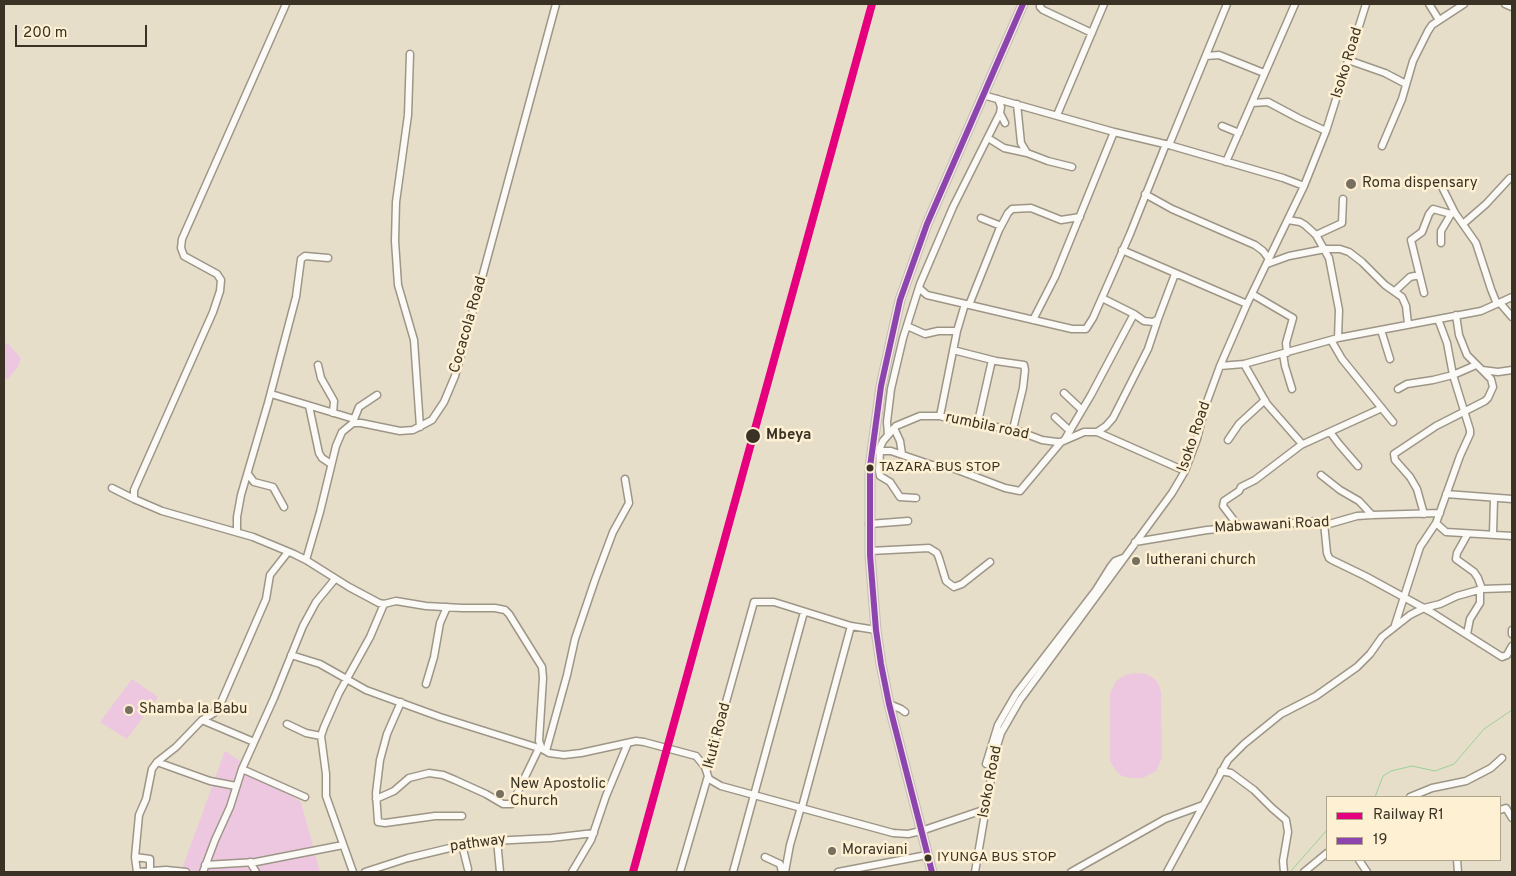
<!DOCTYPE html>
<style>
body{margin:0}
#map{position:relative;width:1516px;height:876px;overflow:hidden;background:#e7deca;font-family:Overpass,sans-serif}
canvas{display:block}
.frame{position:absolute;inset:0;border:5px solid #3a3325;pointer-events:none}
.legend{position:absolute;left:1326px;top:796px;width:175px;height:65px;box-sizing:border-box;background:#fef0d3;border:1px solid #b0a48d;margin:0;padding:6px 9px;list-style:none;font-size:15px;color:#3a3325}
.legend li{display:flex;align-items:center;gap:10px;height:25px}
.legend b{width:25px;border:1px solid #b0a48d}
.scale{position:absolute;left:15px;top:25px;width:132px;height:22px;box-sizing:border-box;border:2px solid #3a3325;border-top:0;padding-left:6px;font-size:15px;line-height:18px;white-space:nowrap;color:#3a3325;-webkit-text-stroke:4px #fef0d3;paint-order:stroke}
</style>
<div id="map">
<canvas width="1516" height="876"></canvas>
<div class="frame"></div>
<ul class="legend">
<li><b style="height:6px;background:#e5007d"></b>Railway R1</li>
<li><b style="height:6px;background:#8e44ad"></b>19</li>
</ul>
<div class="scale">200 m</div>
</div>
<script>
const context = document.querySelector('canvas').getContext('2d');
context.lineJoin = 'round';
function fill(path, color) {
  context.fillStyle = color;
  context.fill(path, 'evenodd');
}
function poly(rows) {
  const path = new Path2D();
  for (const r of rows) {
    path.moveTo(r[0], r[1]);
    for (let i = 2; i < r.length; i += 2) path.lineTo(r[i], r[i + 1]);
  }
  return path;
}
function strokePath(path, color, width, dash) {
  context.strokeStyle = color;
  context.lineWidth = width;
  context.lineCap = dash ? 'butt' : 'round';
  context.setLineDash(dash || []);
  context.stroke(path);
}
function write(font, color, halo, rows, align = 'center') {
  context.font = font + ' Overpass,sans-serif';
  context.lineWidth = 5;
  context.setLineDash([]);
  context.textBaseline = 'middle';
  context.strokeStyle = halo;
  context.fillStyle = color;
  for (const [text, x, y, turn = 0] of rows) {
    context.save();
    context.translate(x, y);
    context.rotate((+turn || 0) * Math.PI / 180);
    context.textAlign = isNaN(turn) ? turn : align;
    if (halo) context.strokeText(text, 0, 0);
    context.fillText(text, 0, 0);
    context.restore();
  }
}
const green = poly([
 [4,342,9,345,21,358,18,367,7,380,4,377],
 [1136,673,1146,674,1155,679,1159,685,1161,692,1162,758,1156,771,1143,778,1132,778,1122,776,1117,772,1110,761,1110,693,1116,681,1125,675],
 [132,679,158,697,127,739,100,722],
 [225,751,301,802,320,872,181,872]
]);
const stream = poly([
 [1375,797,1383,776,1391,771,1412,766,1435,771,1454,764,1484,729,1512,710],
 [1290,872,1327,830]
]);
const minor = poly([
 [286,4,182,239,181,248,184,256,217,274,221,280,220,291,213,312,134,490,134,499,162,511,253,537,294,554,306,560,349,587,379,603,384,604,396,601,426,606,462,608,495,608,505,610,509,614,542,667,543,678,539,741,542,749,549,753,564,755,581,753,636,741,644,742,696,756,705,767,709,779,721,786,893,833,908,834,921,831,986,809],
 [1040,4,1040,7,1043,10,1092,33],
 [1429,4,1439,20],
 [1505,4,1512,7],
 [410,54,408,115,396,202,395,241,398,285,414,340,420,427],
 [1206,56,1219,55,1264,73],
 [1348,60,1385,73,1406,84],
 [983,95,1114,132,1169,145,1283,178,1304,186],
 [1252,103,1268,102,1298,118,1326,131],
 [1017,104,1021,143,1027,153,1048,161,1072,167],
 [1000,113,1005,123],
 [1057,115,1104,4],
 [1222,126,1239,133],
 [988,138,1004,148,1027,153],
 [1169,145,1227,4],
 [1382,146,1402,99,1413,61,1428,31,1432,25,1464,4],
 [1226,162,1295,4],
 [1440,183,1455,213,1476,243,1491,289,1497,304],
 [1145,194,1172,209,1255,245,1263,251,1269,259],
 [981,218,1001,226],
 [1288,220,1300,222,1305,225,1316,235,1329,258,1339,310,1338,338],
 [1463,224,1486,204,1510,178],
 [1316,235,1342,223,1343,199],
 [1441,243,1441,231,1451,214],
 [1122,250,1247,304],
 [1267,264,1289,256,1325,249,1340,249,1349,252,1362,262,1385,285,1402,297,1406,306,1408,324],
 [919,288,927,295,1072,329,1086,329,1093,318,1130,234,1166,144],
 [1395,291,1410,277,1419,275],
 [1424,293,1411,240,1422,232,1429,214,1433,209,1451,214,1455,213],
 [1252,294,1293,318,1286,343,1287,353],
 [1102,298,1134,314,1144,321,1153,322,1158,319,1175,274],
 [1500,303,1512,317],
 [969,305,999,230,1008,213,1012,209,1031,208,1061,220,1080,217],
 [1033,320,1055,277,1114,132],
 [907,326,925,334,938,331,957,331],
 [1381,330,1390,359],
 [1331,340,1342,359,1393,422],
 [953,350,996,361,1024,365,1025,370,1023,388,1013,429],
 [1283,354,1285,366,1292,389],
 [1244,364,1267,404,1302,444],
 [318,365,321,378,334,401,333,413],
 [1220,366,1244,364,1338,338,1481,311,1512,297],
 [1482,370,1498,372,1512,370],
 [1398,389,1407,384,1433,380,1453,375,1476,365],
 [1064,393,1082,410],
 [271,394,354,419],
 [309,406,319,453,322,458,331,464],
 [940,416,957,331,965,304],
 [1055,417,1070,431],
 [353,422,359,407,377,395],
 [978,422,992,360],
 [894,428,900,441,902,454],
 [1097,432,1185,471],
 [1330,432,1339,444,1358,466],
 [888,435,887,422,891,389,903,338,920,284,953,207,1000,113,1001,107,998,99],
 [1065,439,1091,395,1134,314],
 [1228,440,1239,424,1265,400],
 [879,450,883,441,896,426,920,416,940,416,957,421,971,421,987,426,1013,429,1042,440,1057,442,1061,442,1084,432,1097,432,1106,426,1113,418,1148,349,1158,319],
 [880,450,879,471,880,476,890,482,900,497,916,498],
 [877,451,891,451,932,465,955,469,1005,488,1020,491,1061,442],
 [248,474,254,482,273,487,284,507],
 [1321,475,1340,490,1359,501,1372,515],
 [112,488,134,499],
 [1446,494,1512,499],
 [1424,514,1417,489,1410,477,1395,460,1394,454,1436,426,1485,401,1488,398,1493,387,1491,379,1467,355,1459,335,1456,315],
 [1324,523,1327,553,1329,558,1332,560,1365,576,1431,612,1502,657,1507,655,1512,646],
 [1436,523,1446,532,1512,536],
 [869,524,908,521],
 [1239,527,1223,506,1224,501,1239,491,1241,487,1255,480,1301,445,1382,408],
 [237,532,237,517,241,495,268,403,296,297,301,259,305,256,328,258],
 [1493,534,1494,499],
 [1467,535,1457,553,1456,559,1474,572,1478,578,1482,589],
 [1135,542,1207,530,1318,521,1329,524,1357,516,1372,515,1440,513],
 [870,551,929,548,937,553,939,558,946,581,954,587,962,584,990,562],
 [306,560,320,512,336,446,342,432,353,423,361,423,400,431,413,430,432,420,444,402,455,376,480,285,556,4],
 [1395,625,1420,547,1436,523,1460,456,1470,434,1470,430,1453,375,1447,343,1438,319],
 [1512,630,1512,634],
 [1467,634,1470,619,1480,603,1480,590],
 [291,655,320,664,366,690,440,717,542,749],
 [426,684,434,657,440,623,447,607],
 [401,702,387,734,380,760,376,793,378,822,385,823,435,816,462,816],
 [889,704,901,709,905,712],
 [202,720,254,742],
 [287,724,306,733,321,736],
 [546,751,567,675,575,639,595,580,613,532,629,503,625,479],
 [157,762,210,781,236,786],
 [986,764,998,725,1016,694,1096,590,1111,566,1115,561,1123,558],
 [242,769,305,797],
 [707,770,754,602,774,602,851,626,876,630],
 [1221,771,1231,773,1254,790,1272,808,1286,820,1288,832,1283,861,1284,872],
 [1410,797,1432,788,1466,781,1491,768,1502,758],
 [376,799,394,791,409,778,429,773,443,775,455,780,486,794,503,804,512,804,539,748],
 [802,807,851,626],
 [1500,810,1506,808,1512,818],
 [497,840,500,872],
 [462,845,468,869],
 [135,857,150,859,150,871],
 [765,857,780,864,782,872],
 [1359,860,1367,872],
 [1457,860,1458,872],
 [250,862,256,872],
 [205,865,256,862,343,845],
 [137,872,135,857,139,815,146,799,152,769,157,762,176,747,202,720,214,713,219,707,266,599,270,575,288,552],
 [138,872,166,870,186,872],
 [203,872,215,840,230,807,242,769,274,698,303,626,316,602,335,579],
 [353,872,326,796,326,774,321,736,324,727,339,693,370,637,384,604],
 [365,872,408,858,462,845,492,841,551,838,594,833],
 [572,872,591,840,606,796,628,743],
 [680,872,708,776],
 [733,872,804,612],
 [785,872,790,845,801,807],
 [838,872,927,855],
 [975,872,996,749,1001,733,1020,700,1172,493,1185,471,1197,439,1205,407,1220,366,1247,304,1304,186,1326,131,1366,4],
 [1071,872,1165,819,1203,805],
 [1167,872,1228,760,1244,744,1281,714,1316,696,1357,667,1370,654,1382,637,1410,615,1424,608,1440,604,1457,596,1482,589,1512,588],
 [1304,872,1327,853]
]);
const highway = poly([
 [932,872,889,704,881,664,876,630,870,555,870,467,881,386,900,300,927,224,1023,4]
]);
const bus1 = poly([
 [932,872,889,704,881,664,876,630,870,555,870,467,881,386,900,300,927,224,1023,4]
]);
const rail1 = poly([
 [633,872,872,4]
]);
const markers = [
 [1351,184,6,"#776f5f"],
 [753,436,8,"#3a3325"],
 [870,468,4.5,"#3a3325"],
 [1136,561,5,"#776f5f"],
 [129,710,5,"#776f5f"],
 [500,794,5,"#776f5f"],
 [832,851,5,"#776f5f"],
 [928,858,4.5,"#3a3325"]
];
const busNames = [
 ["TAZARA BUS STOP",879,468],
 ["IYUNGA BUS STOP",937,858]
];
const streetNames = [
 ["Isoko Road",1348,63,-73],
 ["Cocacola Road",469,325,-74],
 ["rumbila road",987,427,12],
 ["Isoko Road",1195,437,-71],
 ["Mabwawani Road",1272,526,-3],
 ["Ikuti Road",718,736,-75],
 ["Isoko Road",991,782,-79],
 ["pathway",478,844,-8]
];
const poiNames = [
 ["Roma dispensary",1362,184],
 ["lutherani church",1146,561],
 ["Shamba la Babu",139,710],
 ["New Apostolic",510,785],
 ["Church",510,802],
 ["Moraviani",842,851]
];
const stopNames = [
 ["Mbeya",766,436]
];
fill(green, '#ecc7df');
strokePath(stream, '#9bd197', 1);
strokePath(minor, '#9d9687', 9);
strokePath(highway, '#c4bfb5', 11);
strokePath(minor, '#fbfaf7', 6);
strokePath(highway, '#f2e7e4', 9);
strokePath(bus1, '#8e44ad', 6);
strokePath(rail1, '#e5007d', 8);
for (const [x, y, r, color] of markers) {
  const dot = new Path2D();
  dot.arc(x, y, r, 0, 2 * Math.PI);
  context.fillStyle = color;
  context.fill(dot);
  strokePath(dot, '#fef0d3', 2);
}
write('14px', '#3a3325', '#fef0d3', busNames, 'left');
write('15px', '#3a3325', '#fef0d3', streetNames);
write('15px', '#3a3325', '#fef0d3', poiNames, 'left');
write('bold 15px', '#3a3325', '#fef0d3', stopNames, 'left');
</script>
